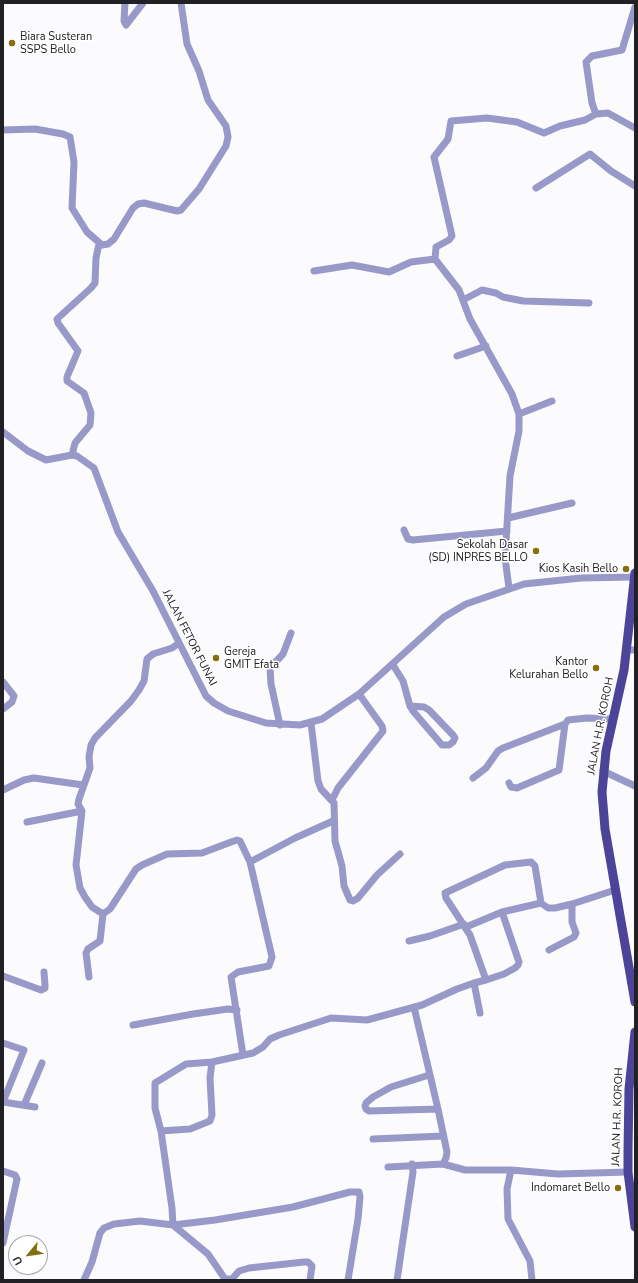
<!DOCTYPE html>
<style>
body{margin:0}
#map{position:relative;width:638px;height:1283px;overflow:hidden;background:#fbfbfe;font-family:"Nunito Sans",sans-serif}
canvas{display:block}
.frame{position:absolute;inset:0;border:4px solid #202025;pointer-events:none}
.north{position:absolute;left:8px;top:1235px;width:40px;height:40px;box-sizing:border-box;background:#fff;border:1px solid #a6a6a8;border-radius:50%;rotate:241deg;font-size:11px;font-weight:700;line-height:16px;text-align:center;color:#202025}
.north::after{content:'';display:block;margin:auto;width:14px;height:18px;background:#85700f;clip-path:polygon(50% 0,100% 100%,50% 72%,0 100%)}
</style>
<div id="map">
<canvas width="638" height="1283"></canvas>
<div class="frame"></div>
<div class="north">U</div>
</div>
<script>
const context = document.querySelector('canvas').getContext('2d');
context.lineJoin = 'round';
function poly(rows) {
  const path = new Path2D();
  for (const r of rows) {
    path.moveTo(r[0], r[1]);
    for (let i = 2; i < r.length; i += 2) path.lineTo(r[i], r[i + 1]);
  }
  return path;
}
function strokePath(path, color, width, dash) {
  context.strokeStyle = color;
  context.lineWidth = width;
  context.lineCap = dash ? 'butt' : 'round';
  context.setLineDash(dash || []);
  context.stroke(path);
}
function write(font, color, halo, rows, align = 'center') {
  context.font = font + ' "Nunito Sans",sans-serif';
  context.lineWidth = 3;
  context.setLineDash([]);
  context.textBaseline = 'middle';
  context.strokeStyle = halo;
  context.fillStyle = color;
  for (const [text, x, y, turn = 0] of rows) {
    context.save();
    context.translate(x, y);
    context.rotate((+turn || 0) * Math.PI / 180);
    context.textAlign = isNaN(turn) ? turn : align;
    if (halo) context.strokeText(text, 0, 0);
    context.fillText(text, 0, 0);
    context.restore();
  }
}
const minor = poly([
 [125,3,124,21,126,25,143,3],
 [635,7,622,50,592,56,586,62,592,103,596,114,608,113,635,128],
 [3,130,35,129,63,134,70,137,74,162,72,208,87,232,102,245,108,244,114,239,133,208,138,204,144,203,177,211,181,210,199,189,226,146,228,137,226,126,208,100,199,71,187,44,181,3],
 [536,188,590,154,611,171,635,186],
 [435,259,436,247,449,240,452,236,434,157,448,139,451,121,487,118,517,122,544,133,560,126,585,120,596,114],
 [314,271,352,265,389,272,411,262,435,259,459,290,470,319,512,394,519,414,519,431,510,476,505,558,509,588],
 [463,300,482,290,496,293,503,297,523,301,589,303],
 [457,356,486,346],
 [519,414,552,401],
 [3,432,28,451,46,460,72,455,77,456,94,468,118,532,153,591,206,696,214,703,228,711,266,723,300,725,322,719,359,694,444,617,466,604,524,584,581,578,634,577],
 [72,455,75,443,90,425,91,413,84,393,67,381,67,377,78,351,58,323,57,319,91,288,95,283,96,258,99,244],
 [508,518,572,503],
 [404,530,408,539,413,540,507,531],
 [179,643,172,648,153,654,147,659,144,681,139,690,131,701,95,738,91,745,89,757,90,768,79,799,78,804,82,811,76,865,80,888,85,897,92,907,103,914,110,909,136,869,142,865,167,854,202,853,231,842,237,840,240,841,250,862,272,957,269,966,238,972,231,977,243,1055],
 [627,650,635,650],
 [393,665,403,681,410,706,413,711,442,745,449,745,453,742,455,738,453,735,429,710,424,707,410,706],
 [3,682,14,696,12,702,3,709],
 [311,723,318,781,321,789,334,803,335,841,342,866,344,886,350,900,353,901,358,898,377,875,400,854],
 [280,725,271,684,270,668,283,654,291,633],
 [603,771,635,786],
 [473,778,486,768,498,751,503,748,565,724],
 [509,783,511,787,517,788,559,770,565,724,568,720,587,718,613,719],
 [3,790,24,780,34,778,83,785],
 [332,800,338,788,383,731,382,726,359,694],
 [27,822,82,811],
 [250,862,295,838,333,821],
 [541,903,548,908,555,908,572,904,615,890],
 [466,927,502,912],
 [409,941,430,936,464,924],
 [549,950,574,937,576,933,572,922,572,904],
 [3,976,41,990,45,988,45,985,44,972],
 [89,977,86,953,88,949,100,941,103,914],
 [474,983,480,1013],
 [133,1025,193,1014,228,1009,237,1010],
 [3,1043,24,1050,3,1102],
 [429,1075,391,1087,373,1097,366,1103,365,1106,366,1109,369,1111,438,1109],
 [3,1102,35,1107],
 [24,1105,42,1063],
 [161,1131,190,1129,210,1121,212,1115,210,1078,212,1062],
 [373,1139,443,1136],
 [443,1164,465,1170,511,1170],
 [388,1167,443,1164,446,1158,447,1152,438,1109,414,1007],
 [3,1171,15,1175,17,1179,3,1243],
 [84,1280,92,1262,100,1233,104,1228,114,1224,140,1221,173,1225,215,1220,293,1207,350,1192,359,1192,360,1197,358,1219,348,1280],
 [310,1280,312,1266,308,1262,304,1262,249,1268,239,1271,232,1279,225,1279,208,1254,173,1225,172,1208,161,1131,155,1108,155,1083,186,1064,212,1062,253,1053,263,1047,270,1039,279,1035,331,1018,367,1020,422,1005,457,989,474,983,486,980,504,974,515,968,518,965,519,962,502,912,541,903,535,866,531,862,505,865,445,893,446,898,470,935,486,980],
 [397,1280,413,1172,412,1164],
 [532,1280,530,1261,508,1219,507,1189,511,1170,558,1174,628,1172]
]);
const major = poly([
 [635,573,624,670,606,751,602,792,605,829,635,1002],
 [635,1032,629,1089,628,1151,628,1172,635,1227]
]);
const markers = [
 [12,43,4,"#85700f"],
 [536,551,4,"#85700f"],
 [626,569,4,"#85700f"],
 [216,658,4,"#85700f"],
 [596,668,4,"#85700f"],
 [618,1188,4,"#85700f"]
];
const poiNames = [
 ["Biara Susteran",20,37,"left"],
 ["SSPS Bello",20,50,"left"],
 ["Sekolah Dasar",528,545],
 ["(SD) INPRES BELLO",528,558],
 ["Kios Kasih Bello",618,569],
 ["Gereja",224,652,"left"],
 ["GMIT Efata",224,665,"left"],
 ["Kantor",588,662],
 ["Kelurahan Bello",588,675],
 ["Indomaret Bello",610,1188]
];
const streetNames = [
 ["JALAN FETOR FUNAI",189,638,63],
 ["JALAN H.R. KOROH",601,726,-79],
 ["JALAN H.R. KOROH",618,1117,-88]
];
strokePath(minor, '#9999c9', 7);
strokePath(major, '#4d4499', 9);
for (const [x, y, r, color] of markers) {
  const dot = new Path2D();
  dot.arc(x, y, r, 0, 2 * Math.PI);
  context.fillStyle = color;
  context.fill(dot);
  strokePath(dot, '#fff', 1.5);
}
write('11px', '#202025', '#fff', poiNames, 'right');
write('11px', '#202025', '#fff', streetNames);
</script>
